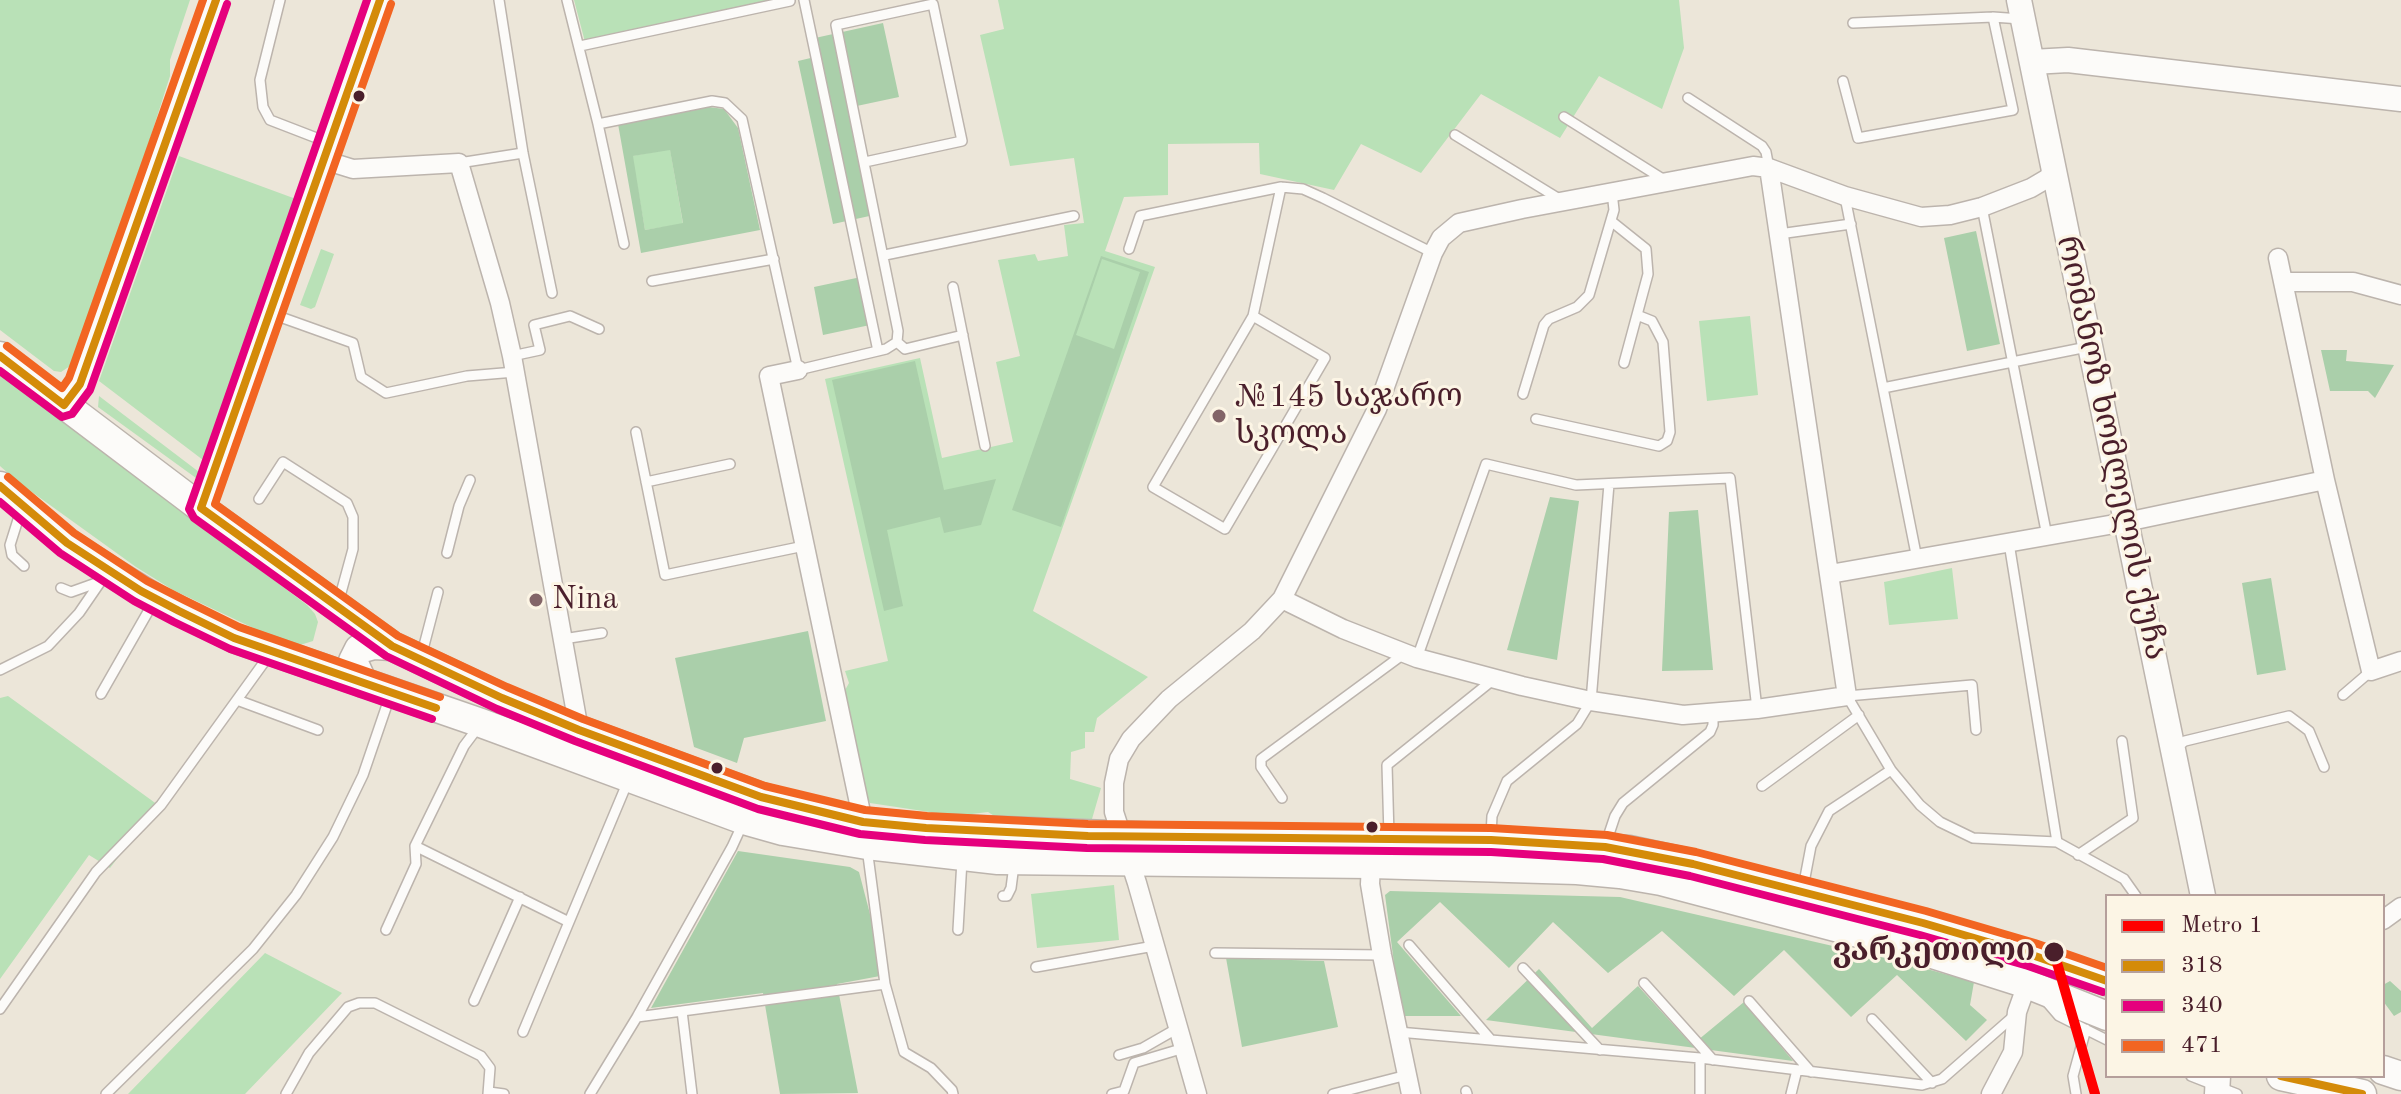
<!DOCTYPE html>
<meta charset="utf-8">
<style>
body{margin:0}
#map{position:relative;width:2401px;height:1094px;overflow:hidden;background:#ece6d9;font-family:"Old Standard TT",serif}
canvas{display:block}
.legend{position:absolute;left:2105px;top:894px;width:280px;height:184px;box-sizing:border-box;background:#fcf5e5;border:2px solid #b59f9b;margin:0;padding:10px 14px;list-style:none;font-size:24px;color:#4a1f2b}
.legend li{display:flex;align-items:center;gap:16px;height:40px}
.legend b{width:40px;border:2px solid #b59f9b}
</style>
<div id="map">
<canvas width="2401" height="1094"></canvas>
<ul class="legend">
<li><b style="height:10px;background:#f00"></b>Metro 1</li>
<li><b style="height:10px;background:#d48b09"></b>318</li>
<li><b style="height:10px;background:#e5007d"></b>340</li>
<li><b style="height:10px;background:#f26522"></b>471</li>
</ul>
</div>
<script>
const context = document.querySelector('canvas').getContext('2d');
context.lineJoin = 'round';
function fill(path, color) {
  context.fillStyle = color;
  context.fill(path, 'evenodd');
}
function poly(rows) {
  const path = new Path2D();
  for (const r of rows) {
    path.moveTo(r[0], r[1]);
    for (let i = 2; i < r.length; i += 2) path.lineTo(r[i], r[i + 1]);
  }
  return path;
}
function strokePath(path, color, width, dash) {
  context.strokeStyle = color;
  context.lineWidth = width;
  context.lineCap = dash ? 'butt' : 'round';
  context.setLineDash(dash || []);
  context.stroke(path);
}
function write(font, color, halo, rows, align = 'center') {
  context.font = font + ' "Old Standard TT","Noto Serif Georgian",serif';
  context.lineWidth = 6;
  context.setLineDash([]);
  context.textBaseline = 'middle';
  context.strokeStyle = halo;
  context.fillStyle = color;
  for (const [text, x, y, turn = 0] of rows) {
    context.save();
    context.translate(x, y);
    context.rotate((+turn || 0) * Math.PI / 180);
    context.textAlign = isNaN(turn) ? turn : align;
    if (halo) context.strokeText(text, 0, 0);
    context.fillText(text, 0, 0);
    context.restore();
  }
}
const green = poly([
 [0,0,190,0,170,60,170,76,149,142,70,366,61,372,54,371,0,330],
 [574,0,779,0,585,42],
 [998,0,1679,0,1684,48,1662,109,1599,76,1560,138,1481,94,1421,173,1361,144,1334,190,1260,174,1259,143,1168,144,1168,195,1124,197,1105,251,1155,267,1033,611,1148,677,1097,718,1094,732,1085,732,1085,748,1071,752,1070,779,1101,788,1092,819,996,817,988,812,956,816,870,803,863,791,844,692,849,683,845,671,888,661,825,379,920,358,942,458,1013,442,996,362,1020,356,998,260,1035,254,1038,261,1068,256,1064,225,1084,223,1074,158,1010,166,980,35,1004,29],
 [670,149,683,224,645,230,632,156],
 [179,156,296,199,203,460,99,381],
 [321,249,334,254,315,307,311,309,300,305],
 [1750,316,1758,395,1707,401,1699,321],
 [0,374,307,605,315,614,318,622,313,641,300,645,285,643,173,590,136,567,18,482,0,466],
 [99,396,199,472,196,478,98,407],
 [1952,568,1958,619,1889,625,1884,582],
 [8,696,158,805,110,868,89,855,0,979,0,698],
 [1114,885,1119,940,1037,948,1031,894],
 [265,953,342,993,245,1094,128,1094]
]);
const forest = poly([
 [883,23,899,97,852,107,874,215,833,224,798,61,819,56,815,38],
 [709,107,724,109,738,128,760,230,641,253,618,124],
 [670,150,683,223,645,230,633,156],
 [1976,231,2000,344,1967,351,1944,238],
 [1101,256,1149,272,1061,527,1012,510],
 [1102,259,1140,272,1114,349,1076,335],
 [861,277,870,325,823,335,814,287],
 [2321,350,2347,350,2346,361,2394,365,2375,398,2368,391,2330,391],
 [915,361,944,490,996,479,981,525,944,533,940,517,887,530,903,606,884,611,832,380],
 [1550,497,1579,501,1557,660,1507,650],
 [1698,510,1713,670,1662,671,1669,512],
 [2271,578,2286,670,2257,675,2242,583],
 [808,631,826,721,744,738,737,763,694,747,675,658],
 [738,851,850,867,859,872,882,960,880,976,837,984,858,1093,780,1094,763,993,651,1008],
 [1390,891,1620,897,1898,961,1974,982,1970,1005,1987,1020,1966,1041,1897,975,1851,1017,1784,950,1734,996,1662,931,1608,973,1553,922,1509,968,1440,902,1397,942,1461,1016,1401,1016,1385,895],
 [1226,958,1324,961,1338,1027,1242,1047],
 [1539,969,1592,1028,1638,986,1692,1045,1744,1002,1793,1061,1486,1020],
 [2390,981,2401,991,2401,1012,2394,1016,2383,1001,2383,985]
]);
const lane = poly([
 [280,0,260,80,263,107,270,120,327,142],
 [499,0,523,153,552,293],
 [567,0,598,124,624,244],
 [804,0,878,351],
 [1853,23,1993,17,2021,19],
 [580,46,790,1],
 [1843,81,1858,138,2013,110,1993,17],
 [1688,98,1762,146,1766,152,1769,168],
 [1564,117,1666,181],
 [598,124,712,101,725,103,742,119,798,370,886,349,897,342,898,331,836,25,933,4,962,141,865,162],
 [1455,135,1561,200],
 [459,163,523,153],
 [1845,197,1917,559],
 [1982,207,2047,536],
 [1611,221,1646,249,1648,274,1624,363],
 [1779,234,1851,224],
 [1129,249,1140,216,1281,187,1303,189,1323,198,1433,253],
 [885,255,1074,216],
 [652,281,774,259],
 [953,287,985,446],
 [272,314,353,343,361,377,386,393,467,376,515,372],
 [1253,316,1325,358,1225,529,1153,487,1253,316,1281,187],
 [897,342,905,349,963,335],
 [512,356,540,350,534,325,570,316,599,329],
 [1883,388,2087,347],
 [1523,394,1544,325,1549,319,1577,307,1589,295,1614,210,1612,192],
 [1536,419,1659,446,1667,441,1670,432,1663,342,1652,321,1637,315],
 [636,432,665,575,804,546],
 [646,482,730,464],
 [259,499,283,462,347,503,353,517,353,549,339,600],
 [21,510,10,545,12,555,24,566],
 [2009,543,2057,842],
 [447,553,459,506,470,480],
 [61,588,71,592,99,582],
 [563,639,602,633],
 [421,657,438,592],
 [1417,658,1486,464,1576,485,1730,478,1757,709],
 [0,670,48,646,79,613,101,581],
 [101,694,153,603],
 [2343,695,2371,671],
 [237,700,318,730],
 [1976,730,1972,685,1847,696,1891,770,1920,805,1940,822,1973,838,2057,842,2124,879,2136,896],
 [2174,749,2185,741,2289,716,2309,731,2324,767],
 [1762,786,1859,715],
 [1282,798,1261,767,1261,759,1405,653],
 [1491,835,1492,816,1507,781,1577,724,1591,701,1609,484],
 [1389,836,1387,765,1494,679],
 [1606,843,1615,816,1623,803,1710,732,1713,725,1713,713],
 [415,846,569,922,523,1032],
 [867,848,885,984,904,1052,931,1068,952,1090,953,1094],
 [2078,855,2133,818,2122,741],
 [1803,888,1811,846,1829,811,1891,770],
 [1003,896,1007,896,1011,888,1014,865],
 [569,922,628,781],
 [386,930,416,864,415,846,464,746,479,726],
 [958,930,962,860],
 [1409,945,1491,1040],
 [1215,953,1382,955],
 [1036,967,1154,946],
 [1523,968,1600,1050],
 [1644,983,1713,1060],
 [474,1001,520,897],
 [1749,1001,1811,1072],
 [2047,1002,2059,1016,2107,1040],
 [0,1009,96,872,161,805,270,654],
 [682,1011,692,1094],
 [637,1017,885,984],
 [1872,1019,1932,1083],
 [1398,1032,1700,1058,1922,1085,1942,1079,2015,1015],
 [1119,1055,1143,1048,1178,1028],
 [2191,1076,2237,1094],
 [1466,1091,1467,1094],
 [489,1092,504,1094],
 [106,1094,253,949,296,895,333,837,363,775,390,696],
 [286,1094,309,1053,348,1007,359,1003,375,1003,481,1056,490,1068,488,1094],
 [590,1094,637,1017,732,847,743,823],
 [1112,1094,1124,1091,1134,1063,1184,1048],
 [1333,1094,1407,1075],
 [1700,1094,1700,1058],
 [1791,1094,1797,1070],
 [2076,1094,2073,1076,2086,1029]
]);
const street = poly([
 [324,160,353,169,459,163,500,303,512,356,579,730],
 [2278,258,2325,480,2371,671,2401,661],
 [2284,282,2353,282,2401,295],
 [798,370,769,376,863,822],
 [1830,574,2126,522,2325,480],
 [1282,599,1343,629,1417,658,1522,686,1591,701,1683,715,1757,709,1847,696,1769,168],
 [1371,864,1370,884,1382,955,1411,1094],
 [2383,920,2401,907],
 [1197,1094,1137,883,1114,812,1114,783,1119,759,1131,739,1169,699,1252,631,1282,599,1377,409,1433,253,1441,238,1459,223,1522,209,1753,166,1769,168,1845,196,1921,217,1950,215,1982,207,2031,188,2048,178,2054,168],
 [1991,1094,2013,1052,2017,1012,2027,984]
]);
const secondary = poly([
 [2019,0,2203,896],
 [2032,62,2068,60,2401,99],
 [64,405,83,377,216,0],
 [201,508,380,0],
 [2217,1094,2218,1076]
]);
const primary = poly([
 [0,356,201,508,392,646,502,698,579,730,761,797,802,809,863,822,926,828,1161,837,1491,840,1629,850,1693,864,1923,923,2032,955,2107,981],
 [0,486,67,543,109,570,156,599,234,638,481,723,744,820,783,831,867,845,998,860,1371,864,1577,870,1620,874,1661,881,1907,946,2027,984,2107,1016],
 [363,683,353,661,359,649,374,645,392,646],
 [2383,1070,2401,1076],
 [2281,1076,2362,1094]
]);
const bus1 = poly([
 [380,0,201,508,392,646,502,698,579,730,761,797,863,822,926,828,1088,836,1491,840,1605,847,1693,864,1923,923,2032,955,2107,981],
 [0,356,64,405,80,384,216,0],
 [0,486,67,543,141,591,179,611,234,638,436,708],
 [2281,1076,2362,1094]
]);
const bus2 = poly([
 [367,0,189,509,194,518,386,656,497,709,575,741,758,809,860,834,925,840,1087,848,1491,852,1603,859,1690,876,1920,935,2028,966,2103,992],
 [0,371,62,417,72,414,90,390,227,4],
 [0,502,60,553,134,601,174,622,230,649,432,719]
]);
const bus3 = poly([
 [391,4,215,504,398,636,507,687,583,719,765,786,865,810,927,816,1088,824,1491,828,1607,835,1696,852,1926,911,2035,943,2107,968],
 [7,346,62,388,69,378,203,0],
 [8,477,74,533,147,581,184,600,239,627,440,697]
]);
const metro1 = poly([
 [2053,949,2095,1094]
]);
const markers = [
 [359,96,7,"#4a1f2b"],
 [1219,416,8,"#836568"],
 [536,600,8,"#836568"],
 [717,768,7,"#4a1f2b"],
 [1372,827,7,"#4a1f2b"],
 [2054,952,11,"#4a1f2b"]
];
const poiNames = [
 ["№145 საჯარო",1235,398],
 ["სკოლა",1235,435],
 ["Nina",552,600]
];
const streetNames = [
 ["რომანოზ ხომლელის ქუჩა",2111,448,78]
];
const stopNames = [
 ["ვარკეთილი",2035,952]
];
fill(green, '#b9e1b7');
fill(forest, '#aacfaa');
strokePath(lane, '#bcb4ad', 12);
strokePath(street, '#bcb4ad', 21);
strokePath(secondary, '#bcb4ad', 27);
strokePath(primary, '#bcb4ad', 31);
strokePath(lane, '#fcfbf9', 9);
strokePath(street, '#fcfbf9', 18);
strokePath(secondary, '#fcfbf9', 24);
strokePath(primary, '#fcfbf9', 28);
strokePath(bus1, '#d48b09', 8);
strokePath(bus2, '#e5007d', 8);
strokePath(bus3, '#f26522', 8);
strokePath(metro1, '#f00', 10);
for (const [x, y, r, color] of markers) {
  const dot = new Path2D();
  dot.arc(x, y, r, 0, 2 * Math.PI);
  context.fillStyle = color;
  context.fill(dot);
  strokePath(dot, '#fcf5e5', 3);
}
write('32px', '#4a1f2b', '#fcf5e5', poiNames, 'left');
write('32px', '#4a1f2b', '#fcf5e5', streetNames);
write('bold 32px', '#4a1f2b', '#fcf5e5', stopNames, 'right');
</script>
